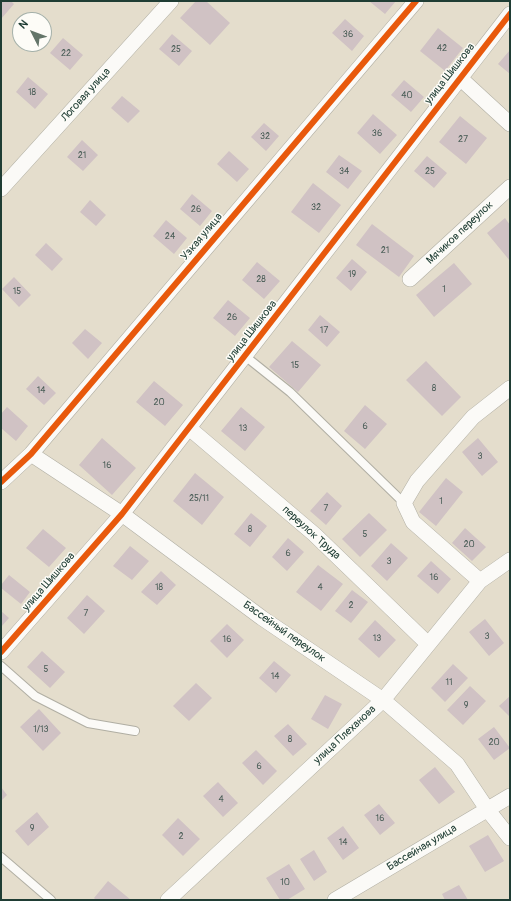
<!DOCTYPE html>
<meta charset="utf-8">
<style>
body{margin:0}
#map{position:relative;width:511px;height:901px;overflow:hidden;background:#e4ddcc;font-family:Pangolin,sans-serif}
canvas{display:block}
.frame{position:absolute;inset:0;border:2px solid #1f3d34;pointer-events:none}
.north{position:absolute;left:12px;top:12px;width:40px;height:40px;box-sizing:border-box;background:#fdfcf7;border:1px solid #a4b0a9;border-radius:50%;rotate:312deg;font-size:11px;font-weight:700;line-height:16px;text-align:center;color:#1f3d34}
.north::after{content:'';display:block;margin:auto;width:14px;height:18px;background:#647569;clip-path:polygon(50% 0,100% 100%,50% 72%,0 100%)}
</style>
<div id="map">
<canvas width="511" height="901"></canvas>
<div class="frame"></div>
<div class="north">N</div>
</div>
<script>
const context = document.querySelector('canvas').getContext('2d');
context.lineJoin = 'round';
function fill(path, color) {
  context.fillStyle = color;
  context.fill(path, 'evenodd');
}
function poly(rows) {
  const path = new Path2D();
  for (const r of rows) {
    path.moveTo(r[0], r[1]);
    for (let i = 2; i < r.length; i += 2) path.lineTo(r[i], r[i + 1]);
  }
  return path;
}
function strokePath(path, color, width, dash) {
  context.strokeStyle = color;
  context.lineWidth = width;
  context.lineCap = dash ? 'butt' : 'round';
  context.setLineDash(dash || []);
  context.stroke(path);
}
function write(font, color, halo, rows, align = 'center') {
  context.font = font + ' Pangolin,sans-serif';
  context.lineWidth = 3;
  context.setLineDash([]);
  context.textBaseline = 'middle';
  context.strokeStyle = halo;
  context.fillStyle = color;
  for (const [text, x, y, turn = 0] of rows) {
    context.save();
    context.translate(x, y);
    context.rotate((+turn || 0) * Math.PI / 180);
    context.textAlign = isNaN(turn) ? turn : align;
    if (halo) context.strokeText(text, 0, 0);
    context.fillText(text, 0, 0);
    context.restore();
  }
}
const building = poly([
 [1,1,11,1,14,4,1,19],
 [196,1,206,1,230,23,210,45,180,18],
 [369,1,396,1,385,14],
 [345,19,364,36,352,51,332,33],
 [438,28,463,48,445,71,420,51],
 [172,34,192,51,179,66,159,49],
 [63,38,83,55,70,70,50,53],
 [510,50,510,74,498,64],
 [28,77,48,94,35,109,16,92],
 [404,80,424,97,411,112,391,95],
 [122,96,140,111,128,123,111,108],
 [373,114,397,135,380,154,357,133],
 [460,116,487,138,466,164,439,142],
 [264,123,279,136,266,151,251,137],
 [82,140,98,155,83,171,67,157],
 [229,151,249,169,237,182,217,164],
 [339,155,362,171,348,189,326,172],
 [427,156,447,173,434,188,414,171],
 [313,183,341,205,319,233,291,212],
 [192,194,212,211,200,226,180,209],
 [90,200,106,215,96,226,80,212],
 [505,218,510,225,510,261,487,233],
 [166,220,187,238,174,254,153,236],
 [372,224,414,256,399,277,356,245],
 [46,243,63,259,52,271,35,255],
 [352,259,367,272,351,291,336,278],
 [257,262,280,281,264,299,242,280],
 [454,263,472,284,434,317,416,295],
 [14,277,31,295,19,307,2,289],
 [228,300,250,318,235,336,213,318],
 [320,315,340,332,327,347,308,330],
 [85,329,102,343,88,359,72,343],
 [292,341,321,365,298,392,269,367],
 [426,361,461,397,442,416,406,380],
 [38,376,56,393,44,405,26,389],
 [154,381,183,405,165,426,136,402],
 [365,405,387,424,365,449,344,431],
 [7,407,28,426,16,441,1,428,1,414],
 [241,407,265,427,245,451,221,431],
 [102,438,136,468,112,495,79,465],
 [478,438,498,462,482,476,462,452],
 [195,473,224,497,202,525,173,501],
 [446,478,463,492,436,526,419,512],
 [327,492,342,506,326,525,310,511],
 [251,513,267,526,250,547,234,534],
 [369,513,387,530,360,557,342,539],
 [465,528,486,547,472,561,452,543],
 [43,529,66,548,49,567,26,548],
 [288,538,304,552,287,571,272,557],
 [391,543,408,558,387,581,371,566],
 [130,546,149,561,132,580,113,566],
 [431,561,451,579,438,594,417,576],
 [318,565,343,584,321,611,296,592],
 [161,571,176,585,157,605,141,592],
 [9,575,30,592,21,604,1,588,1,585],
 [352,590,368,602,351,623,335,611],
 [87,595,105,611,84,634,67,618],
 [1,611,9,618,1,627],
 [485,619,504,643,489,656,469,632],
 [375,620,396,640,379,658,358,639],
 [227,624,244,640,227,658,210,641],
 [42,651,65,672,50,688,27,667],
 [274,661,291,675,276,693,259,678],
 [453,664,468,678,445,702,431,688],
 [196,683,212,698,189,721,173,706],
 [470,686,486,701,463,725,447,710],
 [325,695,342,704,328,729,311,719],
 [510,696,510,717,499,706],
 [39,709,61,733,43,751,20,727],
 [288,724,307,744,293,756,274,736],
 [494,727,510,748,494,760,478,739],
 [256,750,277,771,263,785,242,763],
 [435,767,455,792,439,804,419,780],
 [218,782,238,803,223,817,203,796],
 [1,787,7,795,1,801],
 [379,804,395,823,380,835,364,815],
 [37,812,49,827,28,846,15,831],
 [178,818,200,839,183,856,162,835],
 [343,826,359,848,343,860,327,838],
 [488,835,504,861,485,872,469,846],
 [314,850,327,872,314,881,300,859],
 [289,864,305,889,287,900,280,900,266,878],
 [108,881,131,900,96,900,94,898],
 [459,885,468,900,445,900,442,894]
]);
const service = poly([
 [245,356,290,392,404,503],
 [1,666,35,696,88,723,135,731],
 [1,857,51,900]
]);
const minor = poly([
 [460,78,510,124],
 [1,189,171,1],
 [410,279,510,187],
 [189,428,314,534,428,644],
 [31,454,122,514,262,618,383,700,457,764,487,809,510,838],
 [1,482,31,454,416,1],
 [480,581,413,522,404,503,417,481,473,417,510,388],
 [1,652,122,514,510,14],
 [168,900,383,700,480,581,510,560],
 [335,900,510,796]
]);
const cycleway = poly([
 [1,482,31,454,416,1],
 [1,652,122,514,510,14]
]);
const numberNames = [
 ["36",348,35],
 ["42",442,49],
 ["25",176,50],
 ["22",66,54],
 ["18",32,93],
 ["40",407,96],
 ["36",377,134],
 ["32",265,137],
 ["27",463,140],
 ["21",82,156],
 ["34",344,172],
 ["25",430,172],
 ["32",316,208],
 ["26",196,210],
 ["24",170,237],
 ["21",385,251],
 ["19",352,275],
 ["28",261,280],
 ["1",444,290],
 ["15",17,292],
 ["26",232,318],
 ["17",324,331],
 ["15",295,366],
 ["8",434,389],
 ["14",41,391],
 ["20",159,403],
 ["6",365,427],
 ["13",243,429],
 ["3",480,457],
 ["16",107,466],
 ["25/11",199,499],
 ["1",441,502],
 ["7",326,509],
 ["8",250,530],
 ["5",365,535],
 ["20",469,545],
 ["6",288,554],
 ["3",389,562],
 ["16",434,578],
 ["18",159,588],
 ["4",320,588],
 ["2",351,606],
 ["7",86,614],
 ["3",487,637],
 ["13",377,639],
 ["16",227,640],
 ["5",46,670],
 ["14",275,677],
 ["11",449,683],
 ["9",466,706],
 ["1/13",41,730],
 ["8",290,740],
 ["20",494,743],
 ["6",259,767],
 ["4",221,800],
 ["16",380,819],
 ["9",32,829],
 ["2",181,837],
 ["14",343,843],
 ["10",285,883]
];
const streetNames = [
 ["улица Шишкова",450,74,-52],
 ["Логовая улица",86,95,-48],
 ["Мячиков переулок",460,233,-43],
 ["Узкая улица",202,237,-50],
 ["улица Шишкова",252,331,-52],
 ["переулок Труда",311,533,42],
 ["улица Шишкова",49,582,-49],
 ["Бассейный переулок",284,632,35],
 ["улица Плеханова",345,735,-43],
 ["Бассейная улица",422,848,-31]
];
fill(building, '#d0c2c4');
strokePath(service, '#b0aea3', 10);
strokePath(minor, '#b0aea3', 16);
strokePath(service, '#fbfaf7', 8);
strokePath(minor, '#fbfaf7', 15);
strokePath(cycleway, '#e8590c', 6);
write('9px', '#4b5e58', null, numberNames);
write('11px', '#1f3d34', '#fdfcf7', streetNames);
</script>
